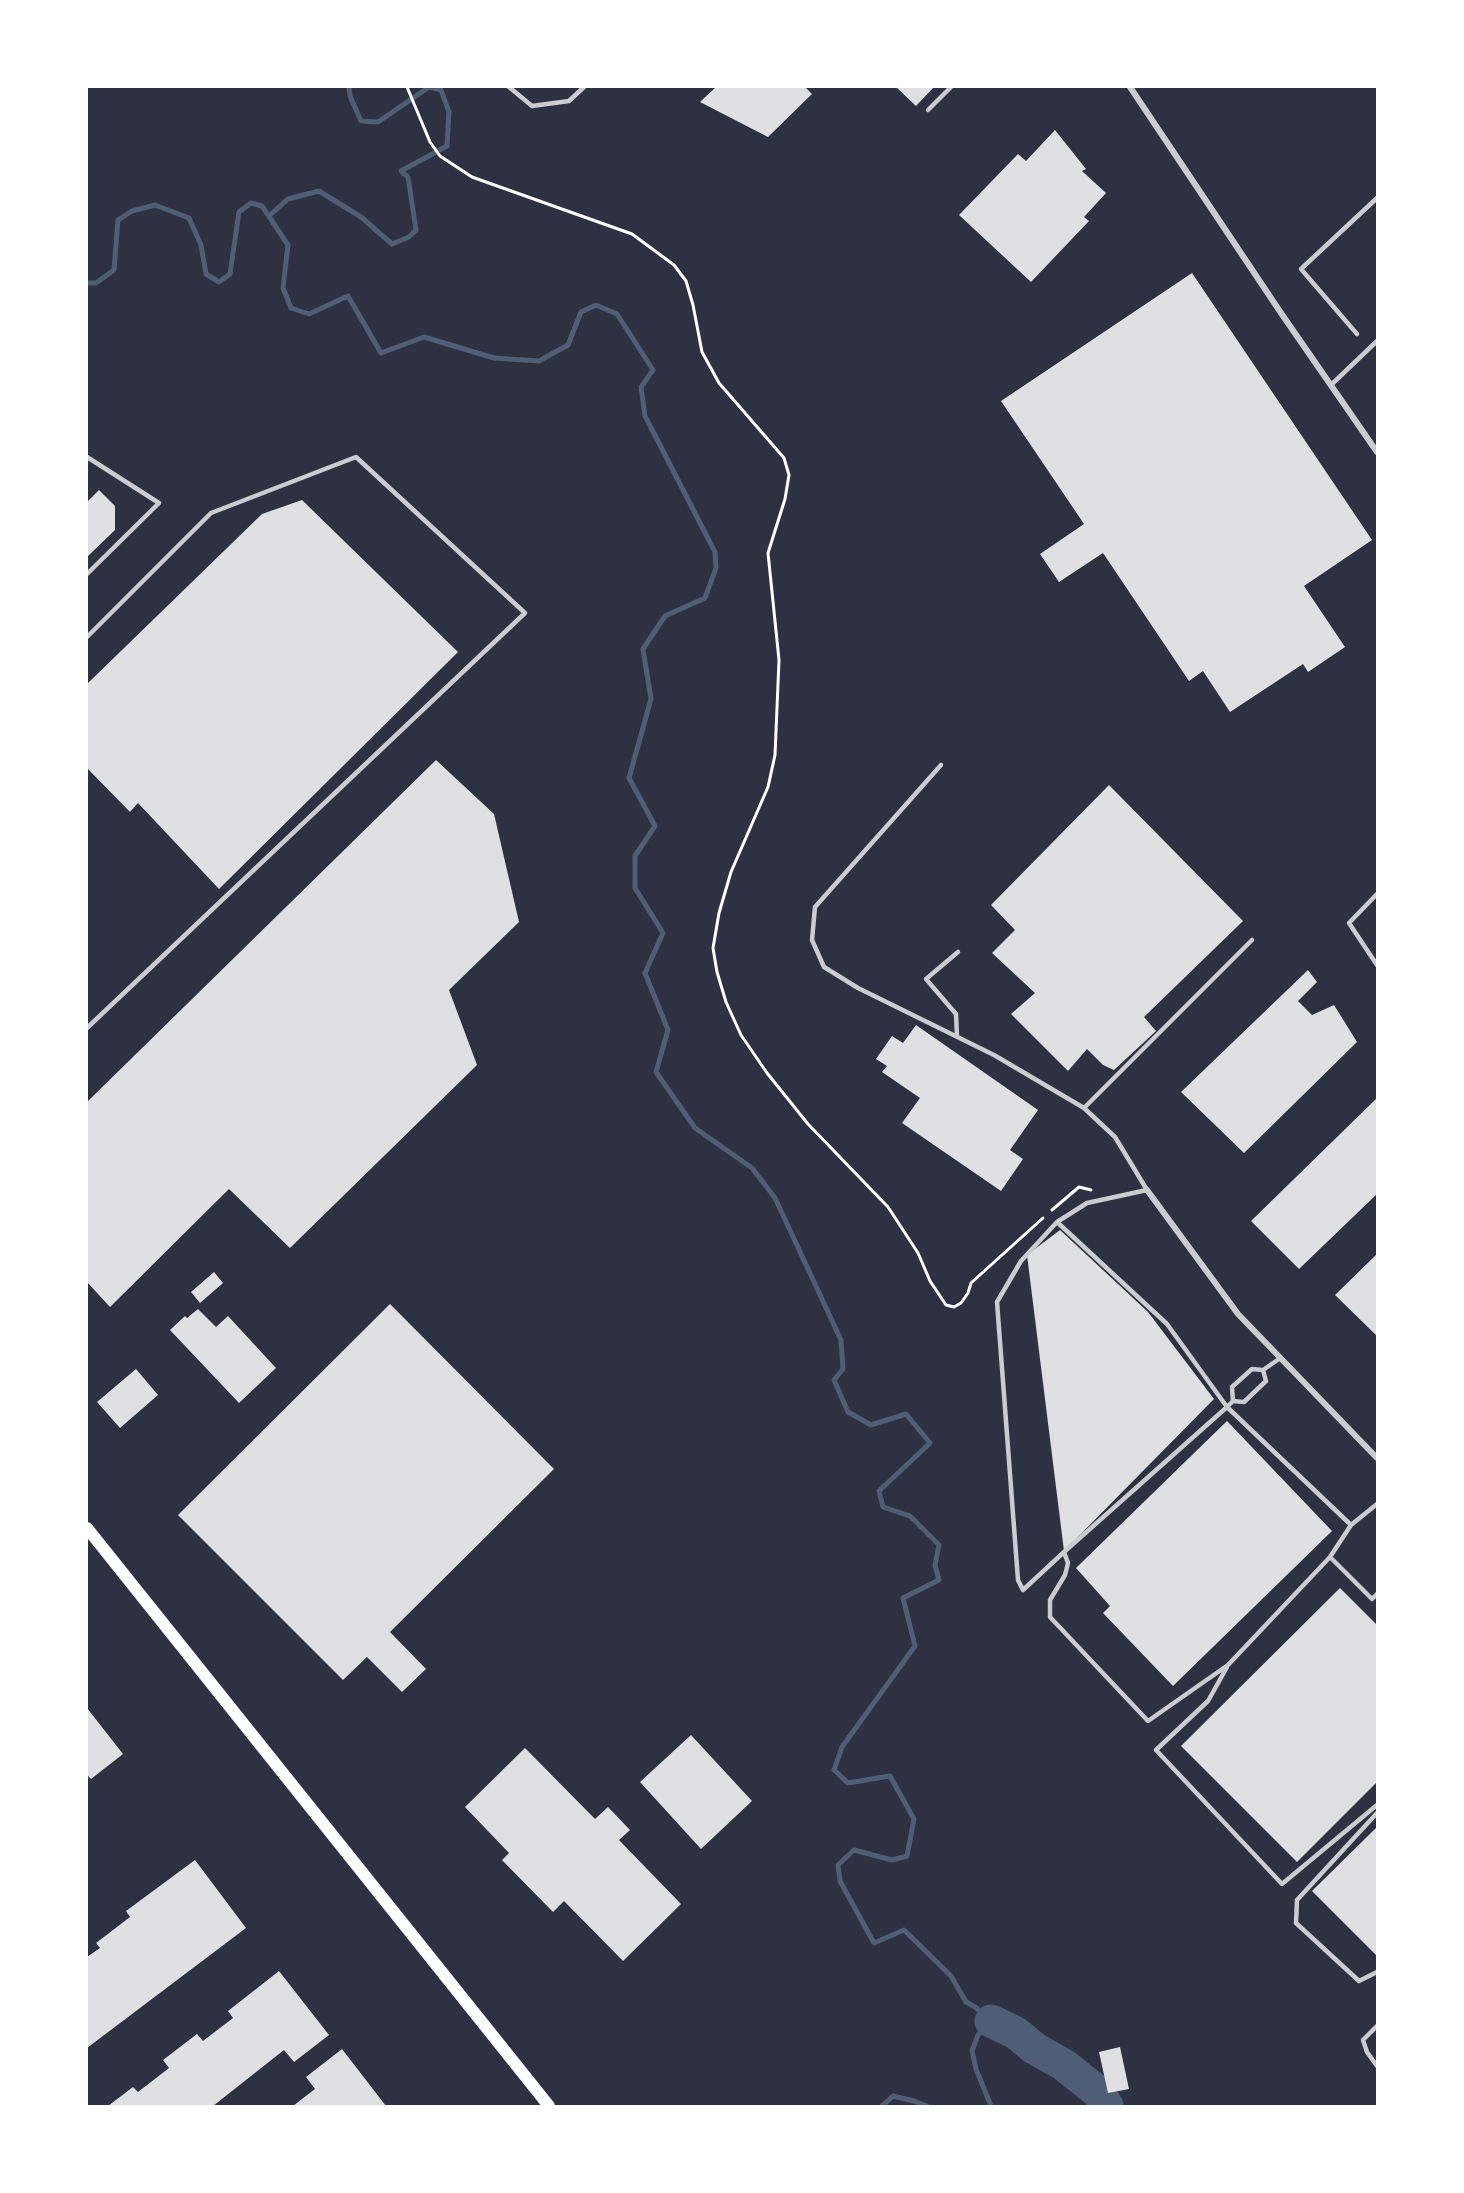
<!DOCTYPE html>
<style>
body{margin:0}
#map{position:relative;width:1464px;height:2193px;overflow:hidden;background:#2d3142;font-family:Barlow,sans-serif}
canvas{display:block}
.frame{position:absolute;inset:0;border:88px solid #fff;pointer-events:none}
</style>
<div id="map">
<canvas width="1464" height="2193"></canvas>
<div class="frame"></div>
</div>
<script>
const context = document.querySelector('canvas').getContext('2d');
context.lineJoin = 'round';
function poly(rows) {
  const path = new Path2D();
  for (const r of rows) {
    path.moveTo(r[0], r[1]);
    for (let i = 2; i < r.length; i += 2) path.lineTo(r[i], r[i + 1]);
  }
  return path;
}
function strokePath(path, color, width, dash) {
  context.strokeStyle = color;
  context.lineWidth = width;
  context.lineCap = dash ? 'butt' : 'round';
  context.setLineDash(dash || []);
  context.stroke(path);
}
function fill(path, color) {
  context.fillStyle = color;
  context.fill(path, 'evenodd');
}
const stream = poly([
 [270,215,288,199,319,191,361,217,392,244,409,237,416,230,408,177,401,171,447,146,449,112,441,90,429,87,378,122,361,121,350,96,349,87],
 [87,283,96,283,114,270,118,220,132,211,155,205,189,218,201,245,206,274,219,282,230,274,239,212,251,203,262,206,288,245,283,288,291,308,309,314,348,296,381,353,424,337,494,358,539,361,568,345,581,312,596,305,617,314,653,370,641,387,645,416,715,552,716,568,705,598,665,616,643,649,651,699,629,778,655,826,635,856,635,888,663,933,645,973,668,1030,656,1072,695,1128,752,1168,775,1198,841,1340,843,1369,834,1380,848,1412,871,1425,906,1414,930,1443,879,1491,883,1507,910,1516,939,1545,935,1565,939,1580,903,1598,915,1646,842,1747,834,1770,848,1783,890,1776,914,1819,907,1856,892,1860,854,1850,838,1865,840,1881,874,1943,904,1930,951,1976,966,2002,975,2007,991,2021,978,2035,972,2051,976,2069,991,2106],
 [882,2106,893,2096,914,2101,927,2106]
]);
const river = poly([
 [991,2021,1016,2033,1034,2048,1064,2065,1098,2092,1107,2106]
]);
const building = poly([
 [716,87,805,87,812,94,768,137,700,102],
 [896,87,934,87,916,106],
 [1055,130,1086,169,1082,171,1106,193,1084,217,1089,221,1031,282,959,215,1018,154,1026,161],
 [1192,273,1372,540,1304,586,1345,647,1308,672,1303,664,1230,712,1203,671,1189,681,1103,553,1059,582,1040,554,1084,524,1001,401],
 [99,490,115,506,115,530,87,557,87,502],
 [302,500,458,652,219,889,138,803,130,812,87,768,87,684,262,514],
 [436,760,494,814,519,922,449,990,477,1065,290,1248,229,1189,110,1307,87,1282,87,1102],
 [1109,785,1243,921,1144,1017,1156,1031,1114,1070,1103,1065,1087,1049,1068,1071,1011,1014,1035,993,992,953,1015,930,991,905],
 [1308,970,1317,982,1298,1001,1312,1015,1334,1005,1357,1042,1244,1153,1181,1092],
 [916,1025,1038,1110,1010,1150,1023,1159,1001,1191,902,1123,920,1098,882,1072,887,1066,876,1059,892,1036,903,1043],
 [1377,1098,1377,1194,1299,1269,1251,1221],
 [1060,1230,1148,1312,1214,1399,1064,1551,1027,1255],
 [1377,1254,1377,1336,1335,1295],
 [214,1272,223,1283,200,1303,191,1292],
 [390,1304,554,1469,390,1632,426,1669,402,1692,367,1657,343,1680,178,1515],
 [198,1309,216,1327,228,1316,276,1368,239,1403,170,1330,185,1316,187,1318],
 [136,1369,158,1395,120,1428,97,1402],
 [1227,1421,1332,1531,1173,1686,1103,1613,1110,1606,1076,1568],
 [1340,1588,1377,1625,1377,1782,1297,1862,1181,1746],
 [87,1708,123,1754,91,1779,87,1775],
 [691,1735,752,1801,701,1849,640,1782],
 [525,1748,595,1819,608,1807,630,1830,619,1840,681,1904,623,1961,564,1901,553,1912,502,1860,509,1853,465,1807],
 [1377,1827,1377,1956,1312,1891],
 [195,1860,246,1928,87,2048,87,1957,100,1948,96,1943,130,1917,126,1911],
 [279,1971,329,2035,294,2062,284,2050,213,2106,108,2106,133,2087,138,2092,169,2068,163,2060,197,2034,203,2041,233,2018,228,2011],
 [1120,2047,1129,2089,1108,2093,1099,2052],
 [342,2049,386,2106,293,2106,315,2089,306,2077]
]);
const path = poly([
 [407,87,430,142,440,156,472,177,632,234,674,265,686,281,693,305,702,352,719,383,784,458,789,475,785,499,768,553,779,660,775,755,768,787,731,872,719,913,713,948,717,972,726,1002,741,1035,767,1073,808,1124,888,1207,918,1253,930,1281,946,1305,954,1307,961,1303,968,1293,971,1283,1043,1218],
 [1052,1210,1079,1187,1091,1190]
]);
const service = poly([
 [509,87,532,106,569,101,584,87],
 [928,110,951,87],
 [1357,334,1301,269,1377,198],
 [1331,385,1377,341],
 [87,457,159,503,87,574],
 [87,637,211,513,356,457,525,613,87,1028],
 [941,765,815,907,812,940,824,967,858,988,994,1055,1084,1108],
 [1377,894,1349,923,1377,965],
 [957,1036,956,1014,926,979,958,952],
 [1057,1222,1087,1203,1147,1190,1115,1137,1084,1108,1252,940],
 [1233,1401,1227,1407,1064,1552,1023,1590,1018,1580,997,1302,1021,1261,1057,1222,1167,1324,1227,1407,1351,1525],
 [1233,1401,1232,1387,1252,1369,1263,1370,1279,1359],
 [1233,1401,1244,1402,1266,1381,1263,1370],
 [1064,1552,1068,1563,1065,1575,1050,1600,1050,1617,1148,1721,1228,1665,1330,1557,1351,1525,1377,1504],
 [1330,1557,1372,1599,1377,1594],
 [1227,1667,1208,1701,1156,1750,1282,1884,1377,1805],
 [1377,1813,1297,1900,1296,1923,1359,1981,1377,1972],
 [1377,2026,1363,2040,1367,2052,1377,2066]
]);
const minor = poly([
 [1130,87,1281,313,1377,452],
 [1147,1190,1238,1314,1377,1458]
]);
const secondary = poly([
 [87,1528,549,2106]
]);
strokePath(stream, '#4f5d75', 5);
strokePath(river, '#4f5d75', 33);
fill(building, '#e0e0e3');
strokePath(path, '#fff', 3);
strokePath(service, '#caccd0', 4.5);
strokePath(minor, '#caccd0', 6);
strokePath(secondary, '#fff', 12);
</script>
